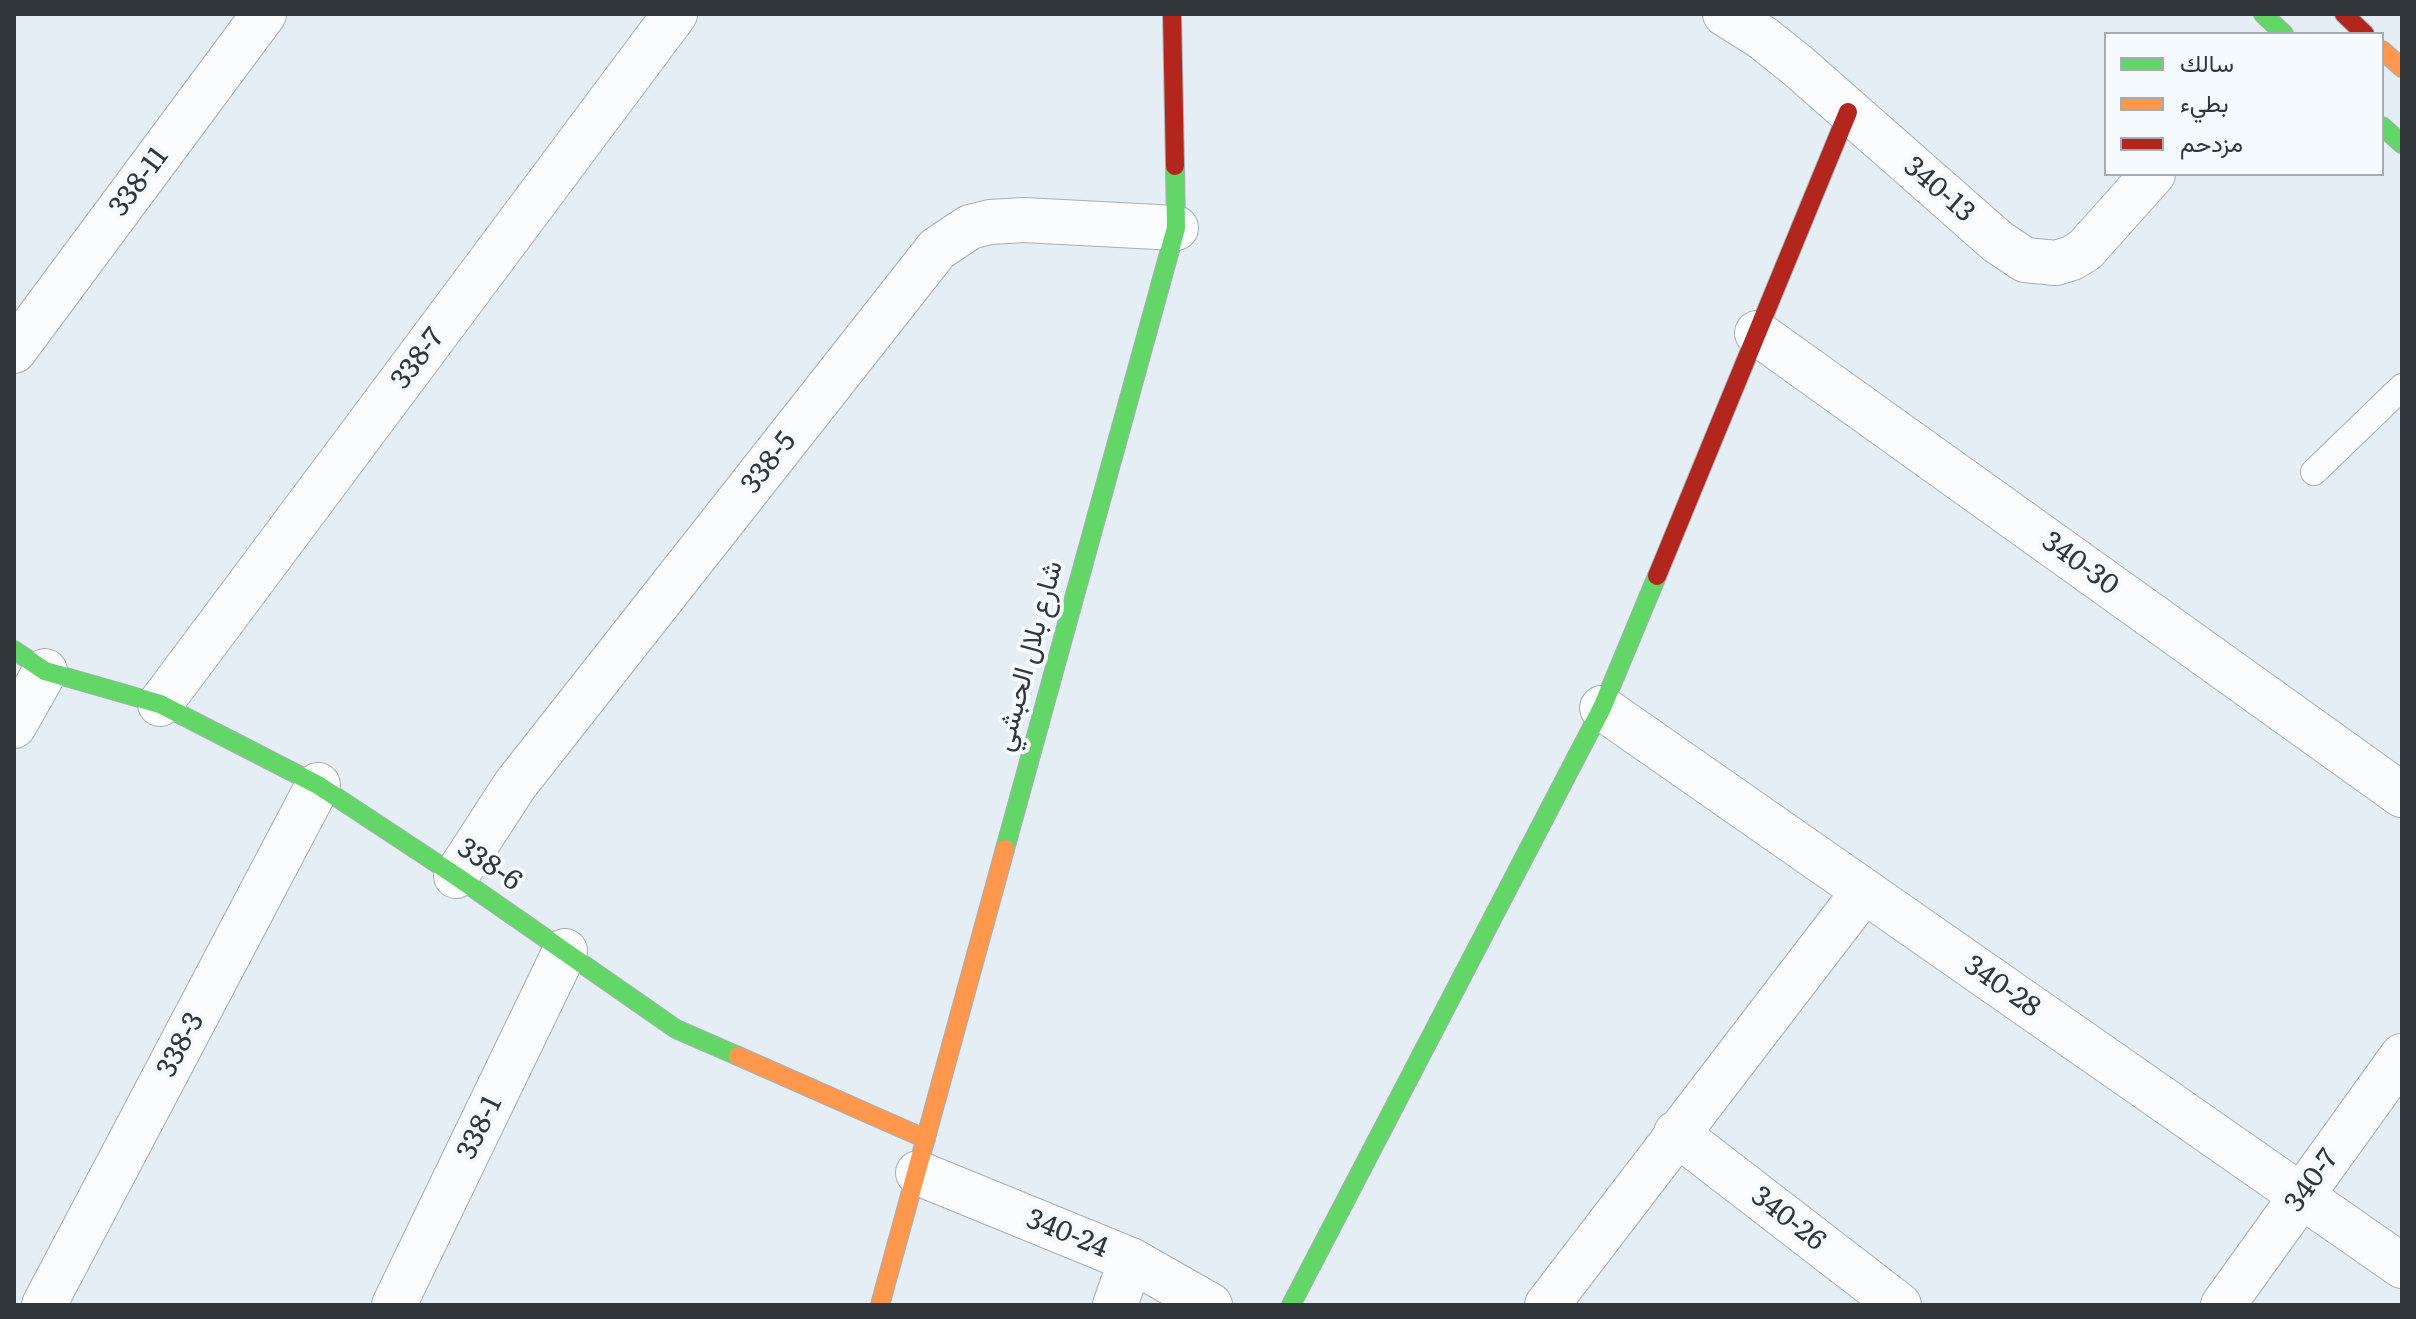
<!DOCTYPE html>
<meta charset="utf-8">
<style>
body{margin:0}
#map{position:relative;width:2416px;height:1319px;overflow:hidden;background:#e5edf5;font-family:Literata,Vazirmatn,serif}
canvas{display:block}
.frame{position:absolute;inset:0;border:16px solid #31373b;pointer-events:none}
.legend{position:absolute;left:2104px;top:32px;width:280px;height:144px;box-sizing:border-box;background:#f4faff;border:2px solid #a6acb1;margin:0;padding:10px 14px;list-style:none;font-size:24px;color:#31373b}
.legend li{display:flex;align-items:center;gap:16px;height:40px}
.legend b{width:40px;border:2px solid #a6acb1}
</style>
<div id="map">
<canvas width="2416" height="1319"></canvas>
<div class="frame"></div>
<ul class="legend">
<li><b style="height:10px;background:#63d668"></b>سالك</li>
<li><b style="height:10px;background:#ff974d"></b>بطيء</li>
<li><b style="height:10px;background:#b3261e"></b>مزدحم</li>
</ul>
</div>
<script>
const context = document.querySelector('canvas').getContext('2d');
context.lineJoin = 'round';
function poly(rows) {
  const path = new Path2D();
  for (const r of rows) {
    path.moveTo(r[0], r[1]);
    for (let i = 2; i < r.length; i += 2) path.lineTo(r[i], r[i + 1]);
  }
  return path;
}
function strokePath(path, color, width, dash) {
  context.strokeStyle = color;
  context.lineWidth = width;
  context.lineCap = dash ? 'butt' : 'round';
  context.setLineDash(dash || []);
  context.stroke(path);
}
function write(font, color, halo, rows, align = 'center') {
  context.font = font + ' Literata,Vazirmatn,serif';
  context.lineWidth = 8;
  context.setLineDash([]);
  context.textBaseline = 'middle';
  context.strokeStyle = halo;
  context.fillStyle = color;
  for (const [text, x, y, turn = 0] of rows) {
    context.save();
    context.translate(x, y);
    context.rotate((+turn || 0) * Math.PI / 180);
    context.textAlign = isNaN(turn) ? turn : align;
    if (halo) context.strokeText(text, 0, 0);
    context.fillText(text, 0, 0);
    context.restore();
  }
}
const lane = poly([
 [2314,472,2402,387]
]);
const street = poly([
 [1725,14,1763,38,1798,66,1998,242,2025,260,2056,263,2072,258,2085,250,2153,174],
 [1757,333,2402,795],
 [14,351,264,14],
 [160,704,675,14],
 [1602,708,2402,1266],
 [14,726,45,671],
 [456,876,515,785,937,249,970,227,990,222,1024,220,1176,228],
 [1676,1133,1899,1305],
 [918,1173,1131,1260,1210,1305],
 [44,1305,318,785],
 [394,1305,565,951],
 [1115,1305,1131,1260],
 [1547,1305,1864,891],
 [2223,1305,2402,1056]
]);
const fast = poly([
 [2263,14,2284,34],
 [2382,126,2402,144],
 [14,650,45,671,160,704,318,785,456,876,676,1029,738,1056],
 [1005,849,1176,228,1175,166],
 [1291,1305,1602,708,1657,576]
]);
const slow = poly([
 [2382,50,2402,68],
 [738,1056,926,1139],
 [880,1305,1005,849]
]);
const jam = poly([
 [1172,14,1175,166],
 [2344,14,2365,34],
 [1657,576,1848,112]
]);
const streetNames = [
 ["338-11",139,182,-53],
 ["340-13",1939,190,41],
 ["338-7",418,359,-53],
 ["338-5",769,463,-52],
 ["340-30",2080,564,36],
 ["شارع بلال الحبشي",1029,656,-75],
 ["338-6",489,865,34],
 ["340-28",2002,987,35],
 ["338-3",181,1045,-62],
 ["338-1",480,1128,-64],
 ["340-7",2312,1181,-54],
 ["340-26",1788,1219,38],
 ["340-24",1067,1234,22]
];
strokePath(lane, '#a8afb5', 28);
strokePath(street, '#a8afb5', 46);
strokePath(fast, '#a8afb5', 20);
strokePath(slow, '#a8afb5', 20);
strokePath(jam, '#a8afb5', 20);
strokePath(lane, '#fbfcfe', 26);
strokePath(street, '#fbfcfe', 44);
strokePath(fast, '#63d668', 18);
strokePath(slow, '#ff974d', 18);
strokePath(jam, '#b3261e', 18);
write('28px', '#31373b', '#f4faff', streetNames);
</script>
